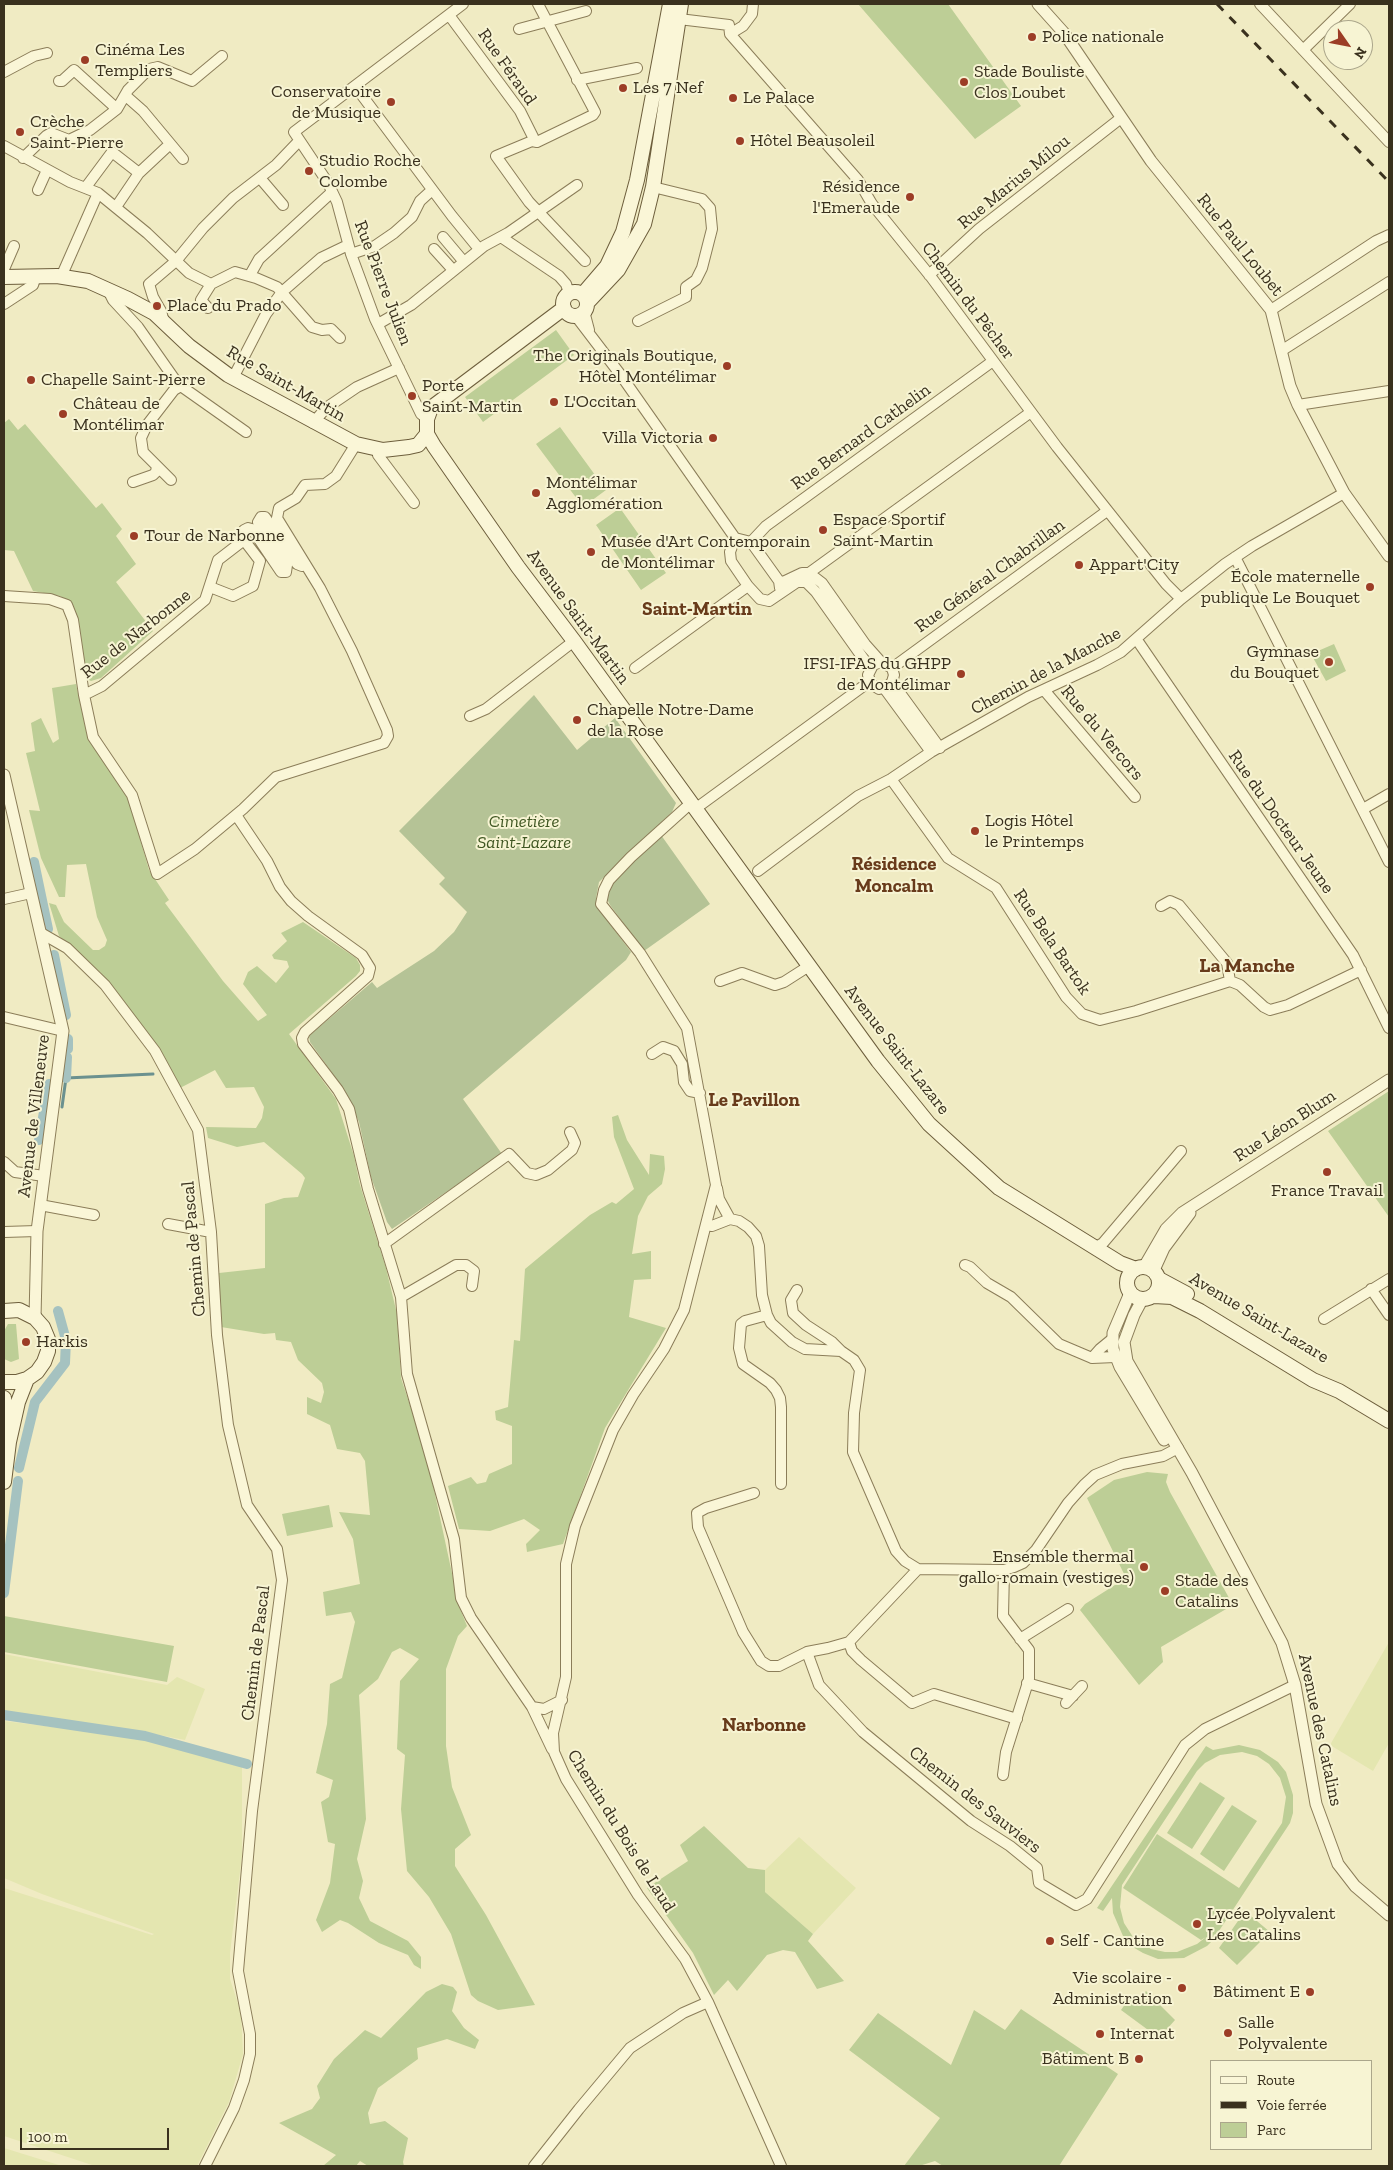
<!DOCTYPE html>
<meta charset="utf-8">
<style>
body{margin:0}
#map{position:relative;width:1393px;height:2170px;overflow:hidden;background:#f0ebc3;font-family:"Zilla Slab",serif}
canvas{display:block}
.frame{position:absolute;inset:0;border:5px solid #3a311e;pointer-events:none}
.legend{position:absolute;left:1210px;top:2060px;width:162px;height:90px;box-sizing:border-box;background:#f7f4d3;border:1px solid #aba68b;margin:0;padding:6px 9px;list-style:none;font-size:15px;color:#3a311e}
.legend li{display:flex;align-items:center;gap:10px;height:25px}
.legend b{width:25px;border:1px solid #aba68b}
.north{position:absolute;left:1323px;top:20px;width:50px;height:50px;box-sizing:border-box;background:#f7f4d3;border:1px solid #aba68b;border-radius:50%;rotate:123deg;font-size:14px;font-weight:700;line-height:20px;text-align:center;color:#3a311e}
.north::after{content:'';display:block;margin:auto;width:18px;height:22px;background:#9c3d26;clip-path:polygon(50% 0,100% 100%,50% 72%,0 100%)}
.scale{position:absolute;left:20px;top:2128px;width:149px;height:22px;box-sizing:border-box;border:2px solid #3a311e;border-top:0;padding-left:6px;font-size:15px;line-height:18px;white-space:nowrap;color:#3a311e;-webkit-text-stroke:4px #f7f4d3;paint-order:stroke}
</style>
<div id="map">
<canvas width="1393" height="2170"></canvas>
<div class="frame"></div>
<ul class="legend">
<li><b style="height:6px;background:#faf6d7"></b>Route</li>
<li><b style="height:6px;background:#3a311e"></b>Voie ferrée</li>
<li><b style="height:14px;background:#bdce96"></b>Parc</li>
</ul>
<div class="north">N</div>
<div class="scale">100 m</div>
</div>
<script>
const context = document.querySelector('canvas').getContext('2d');
context.lineJoin = 'round';
function fill(path, color) {
  context.fillStyle = color;
  context.fill(path, 'evenodd');
}
function poly(rows) {
  const path = new Path2D();
  for (const r of rows) {
    if (r.length === 3) {
      path.moveTo(r[0] + r[2], r[1]);
      path.arc(r[0], r[1], r[2], 0, 2 * Math.PI);
      continue;
    }
    path.moveTo(r[0], r[1]);
    for (let i = 2; i < r.length; i += 2) path.lineTo(r[i], r[i + 1]);
  }
  return path;
}
function strokePath(path, color, width, dash) {
  context.strokeStyle = color;
  context.lineWidth = width;
  context.lineCap = dash ? 'butt' : 'round';
  context.setLineDash(dash || []);
  context.stroke(path);
}
function write(font, color, halo, rows, align = 'center') {
  context.font = font + ' "Zilla Slab",serif';
  context.lineWidth = 4;
  context.setLineDash([]);
  context.textBaseline = 'middle';
  context.strokeStyle = halo;
  context.fillStyle = color;
  for (const [text, x, y, turn = 0] of rows) {
    context.save();
    context.translate(x, y);
    context.rotate((+turn || 0) * Math.PI / 180);
    context.textAlign = isNaN(turn) ? turn : align;
    if (halo) context.strokeText(text, 0, 0);
    context.fillText(text, 0, 0);
    context.restore();
  }
}
const farmland = poly([
 [1389,1642,1389,1743,1373,1771,1330,1745],
 [4,1654,167,1685,177,1677,205,1689,185,1740,139,1731,4,1716],
 [4,1721,135,1737,242,1766,242,1855,230,1953,230,1979,241,2013,243,2054,229,2102,197,2166,95,2166,4,2136,4,1888,152,1935,154,1934,42,1894,4,1878],
 [799,1837,856,1888,813,1934,765,1892,765,1870],
 [4,2148,62,2166,4,2166]
]);
const green = poly([
 [858,4,948,4,1021,106,975,139],
 [556,330,574,355,483,422,465,397],
 [9,419,18,430,25,424,96,508,102,503,122,529,116,536,136,564,116,582,153,631,101,678,91,681,87,679,84,671,79,624,77,625,68,601,60,596,33,591,14,551,4,550,4,423],
 [560,427,606,490,583,507,536,444],
 [620,508,666,573,641,590,596,525],
 [1334,644,1346,671,1326,681,1311,654],
 [76,684,87,735,128,797,149,870,169,900,165,903,223,981,258,1021,267,1015,243,984,248,972,257,966,276,983,289,967,287,961,274,959,272,955,287,941,281,933,303,922,356,958,360,965,360,971,356,976,289,1034,336,1099,354,1156,360,1185,386,1268,397,1314,401,1378,427,1457,459,1606,467,1626,458,1636,446,1669,446,1746,452,1787,471,1835,455,1849,455,1866,486,1915,535,2005,498,2010,478,2001,471,1995,451,1934,429,1897,407,1871,401,1809,405,1755,397,1749,400,1681,419,1659,400,1648,392,1652,378,1679,359,1695,366,1819,357,1859,363,1881,359,1898,370,1921,408,1941,421,1957,421,1969,414,1965,408,1955,379,1943,348,1923,340,1920,322,1932,316,1920,330,1883,335,1844,328,1842,321,1802,329,1797,333,1780,316,1773,327,1724,330,1684,342,1678,355,1622,351,1612,326,1616,323,1592,360,1584,353,1539,339,1512,370,1515,365,1461,360,1453,337,1449,330,1425,307,1414,307,1397,321,1403,324,1392,322,1383,298,1360,291,1342,276,1340,275,1333,264,1334,221,1327,219,1273,265,1268,265,1204,284,1198,298,1197,305,1178,302,1174,264,1142,237,1147,208,1138,206,1127,256,1128,262,1118,264,1107,254,1087,226,1088,215,1070,180,1088,156,1046,101,973,59,936,49,903,56,905,64,922,93,950,99,950,105,946,107,940,97,917,86,864,67,865,65,897,59,897,41,858,29,810,40,811,26,753,35,751,31,723,41,718,53,743,59,739,52,688],
 [1389,1091,1389,1217,1328,1131],
 [618,1115,627,1140,649,1175,650,1154,664,1156,665,1169,662,1184,648,1196,638,1216,632,1254,651,1251,651,1279,634,1280,629,1317,666,1328,605,1428,563,1544,527,1552,526,1544,540,1530,524,1519,490,1531,459,1529,448,1486,471,1477,477,1484,486,1482,489,1474,512,1464,512,1426,496,1420,495,1411,508,1407,514,1340,520,1341,525,1269,590,1215,612,1202,616,1204,634,1189,614,1137,612,1117],
 [8,1324,16,1324,19,1359,11,1362,4,1359,4,1331],
 [1147,1472,1168,1474,1166,1482,1170,1492,1233,1605,1161,1647,1163,1662,1139,1685,1080,1610,1085,1604,1126,1578,1087,1498,1114,1480],
 [329,1505,333,1527,287,1536,282,1514],
 [4,1616,174,1646,167,1682,4,1652],
 [1239,1745,1260,1750,1278,1762,1286,1772,1293,1795,1293,1813,1290,1823,1213,1940,1207,1946,1184,1958,1158,1959,1143,1953,1131,1946,1123,1936,1113,1913,1112,1898,1103,1911,1097,1908,1206,1746,1213,1750],
 [1242,1752,1257,1756,1269,1764,1280,1778,1286,1797,1282,1823,1239,1888,1157,1834,1123,1888,1201,1940,1206,1937,1197,1944,1177,1952,1165,1952,1151,1949,1133,1937,1124,1923,1120,1907,1122,1885,1197,1771,1205,1763,1220,1755],
 [1200,1782,1225,1798,1192,1849,1167,1833],
 [1232,1805,1257,1821,1224,1871,1200,1854],
 [704,1826,748,1868,765,1870,765,1892,813,1934,808,1941,844,1981,817,1989,795,1952,783,1950,767,1955,737,1991,728,1980,714,1995,693,1953,647,1888,688,1861,680,1845],
 [1245,1911,1270,1932,1237,1965,1219,1948],
 [442,1984,453,1987,457,1992,452,2011,464,2028,479,2040,475,2049,447,2039,417,2048,418,2059,378,2088,368,2113,370,2124,385,2121,408,2138,403,2162,404,2166,368,2166,360,2161,356,2166,323,2166,336,2155,279,2123,312,2109,320,2098,317,2086,334,2059,365,2030,381,2038,426,1992],
 [1146,1991,1175,2020,1159,2038,1121,2010,1131,1996,1138,2001],
 [1021,2009,1118,2074,1059,2166,943,2166,935,2161,919,2166,904,2166,940,2118,849,2050,878,2013,951,2065,974,2010,1005,2030]
]);
const cemetery = poly([
 [534,695,577,750,615,718,676,803,672,812,599,882,596,898,598,908,631,952,626,960,463,1099,502,1154,392,1229,387,1222,371,1177,359,1122,345,1091,310,1042,309,1036,372,982,377,988,434,951,454,932,467,912,439,884,445,878,399,831],
 [661,835,710,904,644,951,610,905,606,897,613,880]
]);
const stream = poly([
 [62,1107,66,1078,153,1074]
]);
const canal = poly([
 [34,862,48,929],
 [54,955,66,1015],
 [68,1049,68,1039],
 [66,1078,67,1057],
 [39,1140,49,1084],
 [19,1468,35,1402,65,1363,66,1340,58,1311],
 [4,1593,18,1481],
 [4,1715,145,1736,247,1764]
]);
const minor = poly([
 [538,4,595,112,593,115,537,142,532,141,496,156,529,202,585,261],
 [1260,4,1389,142],
 [449,15,520,111,533,137,532,141],
 [679,19,729,25,730,34,858,180,872,204,931,277,1057,447,1166,584,1181,599],
 [519,29,586,11],
 [730,34,743,26,752,14,753,4],
 [1303,50,1350,4],
 [4,72,34,56,47,53],
 [577,80,637,68],
 [59,81,62,81,74,70,117,109],
 [355,86,452,216,479,249],
 [126,96,143,111,183,159],
 [4,146,70,182,98,193,147,233,189,273,211,284],
 [23,158,46,136,51,133,69,140,90,130,117,109,128,90,149,69,158,67,192,81,222,56],
 [260,178,283,205],
 [86,187,112,152,139,173],
 [38,190,47,170],
 [116,207,139,173,170,144],
 [443,237,464,262],
 [501,237,559,276,566,284,569,293],
 [434,249,453,270],
 [351,254,375,246,394,233,412,217,420,201,432,190],
 [4,269,14,246],
 [250,275,259,259,332,192],
 [929,275,979,229,1121,118],
 [61,277,98,193],
 [211,284,235,272,256,278,277,287,312,327,322,330,331,329,340,338],
 [108,290,113,300,138,327,178,384,246,432],
 [4,304,33,285,36,276],
 [208,308,201,300,211,284],
 [1271,310,1376,241,1389,235],
 [584,311,589,330],
 [575,315,620,374,735,538],
 [638,321,686,297,686,287,696,280,702,268,712,229,710,208,702,199,653,187],
 [164,322,161,311,153,297,149,284,176,261,203,228,233,198,276,165,299,141],
 [378,324,411,305,484,246,508,233,577,185],
 [1281,351,1389,282],
 [233,378,266,314,282,292,321,258,348,245],
 [1298,405,1389,391],
 [427,419,421,414,375,319,351,254,337,202,328,183,294,132,463,4],
 [313,423,326,408,357,387,399,368],
 [377,449,378,455,414,503],
 [171,480,143,452,141,438,147,425,174,390,181,386],
 [133,482,153,475,156,472,157,466],
 [735,538,730,552,731,561,748,586,760,599,769,601,797,582,806,582,816,592,870,668],
 [735,538,751,542,779,581,780,588],
 [751,542,766,526,993,361],
 [1235,557,1389,862],
 [809,573,1031,412],
 [779,581,783,582,802,573,809,573,822,583,865,644,881,662,892,668,894,675,892,682,887,687,879,689,871,684,868,675,873,665,881,662],
 [210,587,233,596,253,586,260,561,244,540],
 [4,596,50,599,67,605,73,620,84,695,93,737,132,795,157,874,195,849,243,809,276,777,384,743,388,736,387,730,352,651,320,588,277,518,279,508,296,498,305,485,325,484,336,476,356,444],
 [1137,640,1353,955,1389,1028],
 [635,668,748,586],
 [892,668,1107,511],
 [892,682,940,748],
 [884,688,931,752],
 [1044,690,1135,797],
 [84,695,102,686,205,600,218,560,244,540,244,530,248,528,252,529,281,572,286,572,287,565,258,522,261,517,265,517,297,564,302,566,305,565],
 [470,716,486,709,574,641],
 [891,779,948,858,996,888,1066,997,1082,1014,1100,1020,1136,1011,1230,981,1240,985,1264,1007,1270,1010,1288,1005,1361,970],
 [691,803,631,857,609,880,604,890,601,904,640,953,687,1028,716,1185,684,1310,664,1349,633,1395,613,1430,575,1526,566,1564,566,1677,553,1733,554,1752,566,1779,638,1895,685,1959,708,2002,781,2166],
 [695,809,869,682],
 [1363,809,1389,794],
 [236,815,267,861,280,887,291,901,308,916,362,955,370,968,368,976,305,1032,302,1038,303,1044,338,1090,349,1109,368,1189,401,1297,407,1374,454,1539,461,1598,471,1618,532,1707,544,1709,562,1700],
 [758,871,858,796,891,779,931,752,1028,697,1097,665,1121,652,1181,599,1225,564,1252,546,1344,493],
 [4,899,31,893],
 [1161,906,1170,901,1179,905,1227,963,1230,981],
 [41,933,67,948,105,985,155,1051,198,1130,211,1232,217,1335,228,1425,247,1505,277,1549,282,1580,252,1811,238,1971,250,2034,250,2054,244,2080,234,2108,205,2166],
 [720,981,742,973,775,985,784,982,809,966],
 [4,1017,63,1031],
 [652,1054,663,1047,674,1051,682,1064,684,1082,690,1091,700,1093],
 [4,1162,15,1172,44,1176],
 [717,1188,719,1199,730,1219],
 [40,1205,94,1215],
 [168,1224,211,1232],
 [706,1225,712,1226,730,1219,739,1221,748,1227,756,1236,759,1246,762,1295,767,1315,771,1323,792,1342,805,1349,841,1351,854,1360,860,1370,854,1413,853,1452,896,1551,905,1561,918,1569,1004,1570,1014,1567,1023,1563,1036,1550,1068,1503,1084,1485,1095,1475,1122,1464,1163,1456,1178,1448],
 [4,1232,37,1231],
 [384,1244,509,1154,527,1173,536,1175,548,1170,572,1150,575,1143,570,1132],
 [1096,1247,1103,1243,1181,1151],
 [965,1265,970,1267,987,1283,1011,1297,1059,1344,1092,1358,1115,1357],
 [1371,1289,1389,1315],
 [797,1290,791,1300,793,1313,806,1325,832,1342,841,1351],
 [401,1297,456,1265,466,1265,474,1271,472,1286],
 [767,1315,745,1321,741,1324,739,1348,743,1364,770,1383,776,1390,780,1398,781,1407,781,1484],
 [1324,1319,1389,1279],
 [1092,1358,1100,1349,1111,1340],
 [754,1493,706,1508,697,1513,698,1527,743,1632,761,1661,769,1666,779,1666,807,1652,828,1648,849,1642,918,1569],
 [1020,1639,1068,1609],
 [849,1642,852,1651,861,1660,912,1703,934,1694,1017,1719],
 [807,1652,819,1685,863,1732,971,1821,1010,1846,1037,1868,1039,1883,1076,1905,1087,1899,1185,1745,1205,1729,1295,1685],
 [1027,1683,1073,1696],
 [1066,1703,1082,1686],
 [532,1707,552,1749],
 [1003,1775,1006,1752,1029,1679,1029,1650,1003,1616,1004,1570],
 [534,2166,579,2109,630,2048,683,2013,708,2002]
]);
const tertiary = poly([
 [1038,4,1064,33,1151,161,1271,310,1290,386,1298,405,1344,493,1389,556],
 [4,775,63,1031,37,1231,35,1318],
 [1144,1267,1166,1229,1182,1213,1389,1080],
 [1154,1270,1164,1248,1190,1213],
 [1130,1293,1113,1333,1113,1349,1120,1367,1164,1440],
 [1142,1300,1134,1315,1124,1342,1127,1361,1192,1473,1282,1643,1295,1685,1316,1804,1338,1864,1355,1886,1389,1915]
]);
const secondary = poly([
 [4,277,57,276,88,281,128,299,154,313,189,346,228,375,356,444,383,450,409,447,418,445,427,434],
 [575,304,12],
 [583,294,607,266,623,232,637,180,670,4],
 [587,303,618,270,644,224,653,187,681,4],
 [564,308,431,408,427,419,427,434,434,446,518,567,574,641,878,1061,929,1124,999,1188,1120,1263,1136,1269],
 [1143,1283,16],
 [1159,1279,1187,1294],
 [1154,1296,1172,1297,1200,1311,1313,1380,1339,1391,1389,1421],
 [4,1311,19,1310,35,1318,43,1327,48,1339,48,1351,44,1362,37,1372,27,1379,17,1382,4,1382],
 [4,1398,8,1431],
 [4,1482,9,1442,18,1402,27,1379]
]);
const rail = poly([
 [1217,4,1389,182]
]);
const markers = [
 [1032,37,5,"#9c3d26"],
 [85,60,5,"#9c3d26"],
 [964,82,5,"#9c3d26"],
 [623,88,5,"#9c3d26"],
 [733,98,5,"#9c3d26"],
 [391,102,5,"#9c3d26"],
 [20,132,5,"#9c3d26"],
 [740,141,5,"#9c3d26"],
 [309,171,5,"#9c3d26"],
 [910,197,5,"#9c3d26"],
 [157,306,5,"#9c3d26"],
 [727,366,5,"#9c3d26"],
 [31,380,5,"#9c3d26"],
 [412,396,5,"#9c3d26"],
 [554,402,5,"#9c3d26"],
 [63,414,5,"#9c3d26"],
 [713,438,5,"#9c3d26"],
 [536,493,5,"#9c3d26"],
 [823,530,5,"#9c3d26"],
 [134,536,5,"#9c3d26"],
 [591,552,5,"#9c3d26"],
 [1079,565,5,"#9c3d26"],
 [1370,587,5,"#9c3d26"],
 [1329,662,5,"#9c3d26"],
 [961,674,5,"#9c3d26"],
 [577,720,5,"#9c3d26"],
 [975,831,5,"#9c3d26"],
 [1327,1172,5,"#9c3d26"],
 [26,1342,5,"#9c3d26"],
 [1144,1567,5,"#9c3d26"],
 [1165,1591,5,"#9c3d26"],
 [1197,1924,5,"#9c3d26"],
 [1050,1941,5,"#9c3d26"],
 [1182,1988,5,"#9c3d26"],
 [1310,1992,5,"#9c3d26"],
 [1228,2033,5,"#9c3d26"],
 [1100,2034,5,"#9c3d26"],
 [1139,2059,5,"#9c3d26"]
];
const poiNames = [
 ["Police nationale",1042,37],
 ["Cinéma Les",95,50],
 ["Templiers",95,71],
 ["Stade Bouliste",974,72],
 ["Clos Loubet",974,93],
 ["Les 7 Nef",633,88],
 ["Conservatoire",381,92,"right"],
 ["de Musique",381,113,"right"],
 ["Le Palace",743,98],
 ["Crèche",30,122],
 ["Saint-Pierre",30,143],
 ["Hôtel Beausoleil",750,141],
 ["Studio Roche",319,161],
 ["Colombe",319,182],
 ["Résidence",900,187,"right"],
 ["l'Emeraude",900,208,"right"],
 ["Place du Prado",167,306],
 ["The Originals Boutique,",717,356,"right"],
 ["Hôtel Montélimar",717,377,"right"],
 ["Chapelle Saint-Pierre",41,380],
 ["Porte",422,386],
 ["Saint-Martin",422,407],
 ["L'Occitan",564,402],
 ["Château de",73,404],
 ["Montélimar",73,425],
 ["Villa Victoria",703,438,"right"],
 ["Montélimar",546,483],
 ["Agglomération",546,504],
 ["Espace Sportif",833,520],
 ["Saint-Martin",833,541],
 ["Tour de Narbonne",144,536],
 ["Musée d'Art Contemporain",601,542],
 ["de Montélimar",601,563],
 ["Appart'City",1089,565],
 ["École maternelle",1360,577,"right"],
 ["publique Le Bouquet",1360,598,"right"],
 ["Gymnase",1319,652,"right"],
 ["du Bouquet",1319,673,"right"],
 ["IFSI-IFAS du GHPP",951,664,"right"],
 ["de Montélimar",951,685,"right"],
 ["Chapelle Notre-Dame",587,710],
 ["de la Rose",587,731],
 ["Logis Hôtel",985,821],
 ["le Printemps",985,842],
 ["France Travail",1327,1191,"center"],
 ["Harkis",36,1342],
 ["Ensemble thermal",1134,1557,"right"],
 ["gallo-romain (vestiges)",1134,1578,"right"],
 ["Stade des",1175,1581],
 ["Catalins",1175,1602],
 ["Lycée Polyvalent",1207,1914],
 ["Les Catalins",1207,1935],
 ["Self - Cantine",1060,1941],
 ["Vie scolaire -",1172,1978,"right"],
 ["Administration",1172,1999,"right"],
 ["Bâtiment E",1300,1992,"right"],
 ["Salle",1238,2023],
 ["Polyvalente",1238,2044],
 ["Internat",1110,2034],
 ["Bâtiment B",1129,2059,"right"]
];
const streetNames = [
 ["Rue Féraud",507,67,55],
 ["Rue Marius Milou",1014,182,-39],
 ["Rue Paul Loubet",1240,245,51],
 ["Rue Pierre Julien",383,283,69],
 ["Chemin du Pêcher",968,301,53],
 ["Rue Saint-Martin",286,384,30],
 ["Rue Bernard Cathelin",861,437,-36],
 ["Rue Général Chabrillan",990,576,-36],
 ["Avenue Saint-Martin",578,617,54],
 ["Rue de Narbonne",136,634,-38],
 ["Chemin de la Manche",1046,671,-28],
 ["Rue du Vercors",1102,733,50],
 ["Rue du Docteur Jeune",1281,822,55],
 ["Rue Bela Bartok",1052,942,56],
 ["Avenue Saint-Lazare",897,1050,52],
 ["Avenue de Villeneuve",34,1116,-83],
 ["Rue Léon Blum",1285,1126,-33],
 ["Chemin de Pascal",194,1249,-95],
 ["Avenue Saint-Lazare",1259,1318,31],
 ["Chemin de Pascal",256,1653,-83],
 ["Avenue des Catalins",1320,1730,78],
 ["Chemin des Sauviers",975,1800,38],
 ["Chemin du Bois de Laud",621,1831,58]
];
const parkNames = [
 ["Cimetière",524,822],
 ["Saint-Lazare",524,843]
];
const neighbourhoodNames = [
 ["Saint-Martin",697,610],
 ["Résidence",894,865],
 ["Moncalm",894,887],
 ["Le Pavillon",754,1101],
 ["Narbonne",764,1726]
];
const quarterNames = [
 ["La Manche",1247,966]
];
fill(farmland, '#e4e6b0');
fill(green, '#bdce96');
fill(cemetery, '#b5c396');
strokePath(stream, '#6b918f', 3);
strokePath(canal, '#a5c2c0', 10);
strokePath(minor, '#8b7d59', 12);
strokePath(tertiary, '#8b7d59', 13);
strokePath(secondary, '#6d5e3c', 16);
strokePath(minor, '#faf6d7', 10);
strokePath(tertiary, '#faf6d7', 11);
strokePath(secondary, '#faf6d7', 14);
strokePath(rail, '#3a311e', 3, [9, 9]);
for (const [x, y, r, color] of markers) {
  const dot = new Path2D();
  dot.arc(x, y, r, 0, 2 * Math.PI);
  context.fillStyle = color;
  context.fill(dot);
  strokePath(dot, '#f7f4d3', 2);
}
write('18px', '#3a311e', '#f7f4d3', poiNames, 'left');
write('18px', '#3a311e', '#f7f4d3', streetNames);
write('italic 18px', '#405723', '#f7f4d3', parkNames);
write('bold 19px', '#683b1b', '#f7f4d3', neighbourhoodNames);
write('bold 20px', '#683b1b', '#f7f4d3', quarterNames);
</script>
